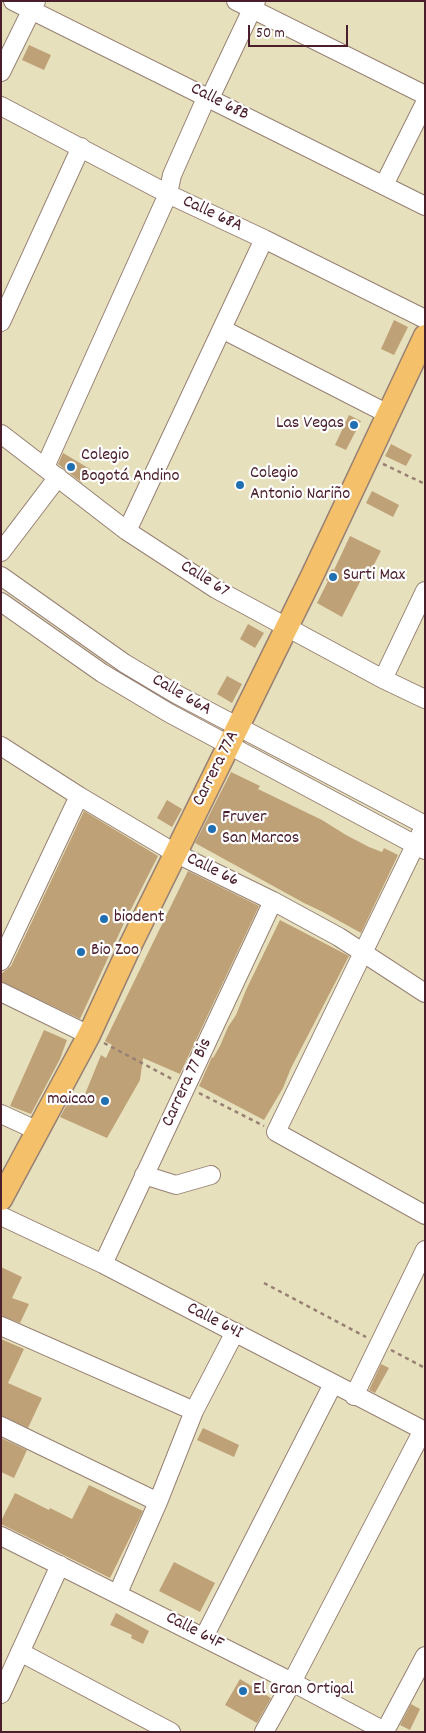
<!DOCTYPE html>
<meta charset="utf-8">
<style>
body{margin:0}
#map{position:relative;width:426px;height:1733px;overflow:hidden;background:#e6e0bc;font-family:Dekko,sans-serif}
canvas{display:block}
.frame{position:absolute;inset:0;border:2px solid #4a1f2b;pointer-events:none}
.scale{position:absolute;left:248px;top:25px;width:100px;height:22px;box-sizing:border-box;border:2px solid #4a1f2b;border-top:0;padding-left:6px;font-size:15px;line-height:18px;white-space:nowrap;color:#4a1f2b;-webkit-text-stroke:4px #fff;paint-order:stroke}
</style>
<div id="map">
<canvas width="426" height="1733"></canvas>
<div class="frame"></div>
<div class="scale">50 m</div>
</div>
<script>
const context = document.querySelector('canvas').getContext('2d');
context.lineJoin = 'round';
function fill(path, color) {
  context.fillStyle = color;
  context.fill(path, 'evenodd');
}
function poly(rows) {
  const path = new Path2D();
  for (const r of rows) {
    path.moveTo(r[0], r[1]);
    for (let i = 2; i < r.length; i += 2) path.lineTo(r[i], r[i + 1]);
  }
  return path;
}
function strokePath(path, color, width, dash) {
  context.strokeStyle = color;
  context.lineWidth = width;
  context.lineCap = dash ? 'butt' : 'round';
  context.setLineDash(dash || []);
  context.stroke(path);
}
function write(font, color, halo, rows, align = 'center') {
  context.font = font + ' Dekko,sans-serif';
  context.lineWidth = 4.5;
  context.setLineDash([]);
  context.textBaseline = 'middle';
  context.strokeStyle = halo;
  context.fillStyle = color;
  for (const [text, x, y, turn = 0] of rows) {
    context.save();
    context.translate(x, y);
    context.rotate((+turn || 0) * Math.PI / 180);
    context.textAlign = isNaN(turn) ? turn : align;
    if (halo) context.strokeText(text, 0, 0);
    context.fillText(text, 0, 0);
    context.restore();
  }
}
const building = poly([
 [29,45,51,55,44,70,22,60],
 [394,320,408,327,394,355,381,349],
 [349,415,361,421,346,450,335,445],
 [391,444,412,455,406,466,385,456],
 [63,453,90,469,82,483,58,464],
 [372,491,399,505,393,517,366,503],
 [350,536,381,551,369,574,365,572,342,617,317,603,328,581,326,580,332,569,334,570],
 [248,624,264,633,255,648,240,639],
 [227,676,242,684,232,703,217,694],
 [231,772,260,786,258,789,322,820,346,835,369,847,382,852,384,848,398,855,361,933,323,912,304,903,195,843],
 [167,800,182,809,172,827,157,818],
 [84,811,158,856,125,921,80,1019,1,982,1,974,11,966],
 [188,871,259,906,180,1074,143,1058,140,1080,107,1138,60,1117,70,1099,81,1104,101,1055,106,1058,112,1045,105,1041],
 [280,920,349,956,291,1068,283,1088,264,1120,199,1086,212,1057,213,1058,220,1046,228,1027,236,1015,246,990],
 [44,1030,67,1040,60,1059,31,1114,10,1106],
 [1,1267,22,1277,12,1298,29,1304,20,1323,1,1316],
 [1,1339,24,1349,8,1383,42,1398,28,1428,1,1416],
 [381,1364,389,1368,375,1393,369,1390],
 [203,1428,239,1445,234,1457,197,1440],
 [1,1438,27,1450,14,1478,1,1472],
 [89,1485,143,1511,110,1578,1,1524,1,1521,15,1493,49,1510,50,1508,72,1519],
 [174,1562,215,1583,200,1612,159,1591],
 [116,1613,149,1631,143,1644,131,1638,132,1635,110,1625],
 [240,1679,271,1698,257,1723,225,1705],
 [411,1704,420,1709,410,1730,400,1725]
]);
const path = poly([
 [383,464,425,484],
 [104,1043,172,1079],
 [199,1093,264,1126],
 [264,1283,366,1337],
 [391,1350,425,1368]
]);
const minor = poly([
 [13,1,425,206],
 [236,1,425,95],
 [1,72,36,1],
 [210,98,256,1],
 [1,106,168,194,264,239,425,319],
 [384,185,425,103],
 [1,322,81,147],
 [222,329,388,414],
 [1,434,127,531,216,589,383,679,425,699],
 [45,467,168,194,172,175,207,96],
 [127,531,264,239],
 [1,552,58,477],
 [1,576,124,663,176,694,425,825],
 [1,602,102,673,169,713,425,850],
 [383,679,425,591],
 [1,746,79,796,175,853,273,901,339,937,425,993],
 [425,825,276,1132,425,1215],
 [1,961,79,796],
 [1,992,89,1035],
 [1,1114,38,1131],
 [144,1175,176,1185,211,1175],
 [1,1216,103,1264,425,1431],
 [103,1264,273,901],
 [1,1326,194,1411],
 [354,1396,425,1250],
 [1,1426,158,1502],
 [1,1536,292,1682,386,1732],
 [118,1593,158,1502,194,1411,235,1332],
 [204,1637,333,1384],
 [20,1652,171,1732],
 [1,1694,60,1565],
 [385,1731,425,1656],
 [264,1732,292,1682,423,1430]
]);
const major = poly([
 [1,1199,89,1035,131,944,312,576,425,336]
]);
const markers = [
 [354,425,5,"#1f6fb2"],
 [71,467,5,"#1f6fb2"],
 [240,485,5,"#1f6fb2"],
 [333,577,5,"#1f6fb2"],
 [212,829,5,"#1f6fb2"],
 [104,919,5,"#1f6fb2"],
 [81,952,5,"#1f6fb2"],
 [105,1101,5,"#1f6fb2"],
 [243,1691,5,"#1f6fb2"]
];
const streetNames = [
 ["Calle 68B",219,103,27],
 ["Calle 68A",212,215,25],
 ["Calle 67",204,580,32],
 ["Calle 66A",181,696,30],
 ["Carrera 77A",217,769,-63],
 ["Calle 66",212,871,26],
 ["Carrera 77 Bis",188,1083,-65],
 ["Calle 64I",214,1322,27],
 ["Calle 64F",194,1632,27]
];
const poiNames = [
 ["Las Vegas",344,425,"right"],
 ["Colegio",81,457],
 ["Bogotá Andino",81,478],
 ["Colegio",250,475],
 ["Antonio Nariño",250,496],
 ["Surti Max",343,577],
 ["Fruver",222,819],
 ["San Marcos",222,840],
 ["biodent",114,919],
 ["Bio Zoo",91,952],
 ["maicao",95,1101,"right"],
 ["El Gran Ortigal",253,1691]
];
fill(building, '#bfa178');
strokePath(minor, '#988074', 20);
strokePath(major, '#988074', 25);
strokePath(path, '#988074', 2.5, [4, 4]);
strokePath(minor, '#fff', 18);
strokePath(major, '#f4c16a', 22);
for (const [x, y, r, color] of markers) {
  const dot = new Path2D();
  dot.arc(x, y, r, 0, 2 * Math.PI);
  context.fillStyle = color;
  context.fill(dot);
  strokePath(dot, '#fff', 2);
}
write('18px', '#4a1f2b', '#fff', streetNames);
write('18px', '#4a1f2b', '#fff', poiNames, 'left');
</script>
